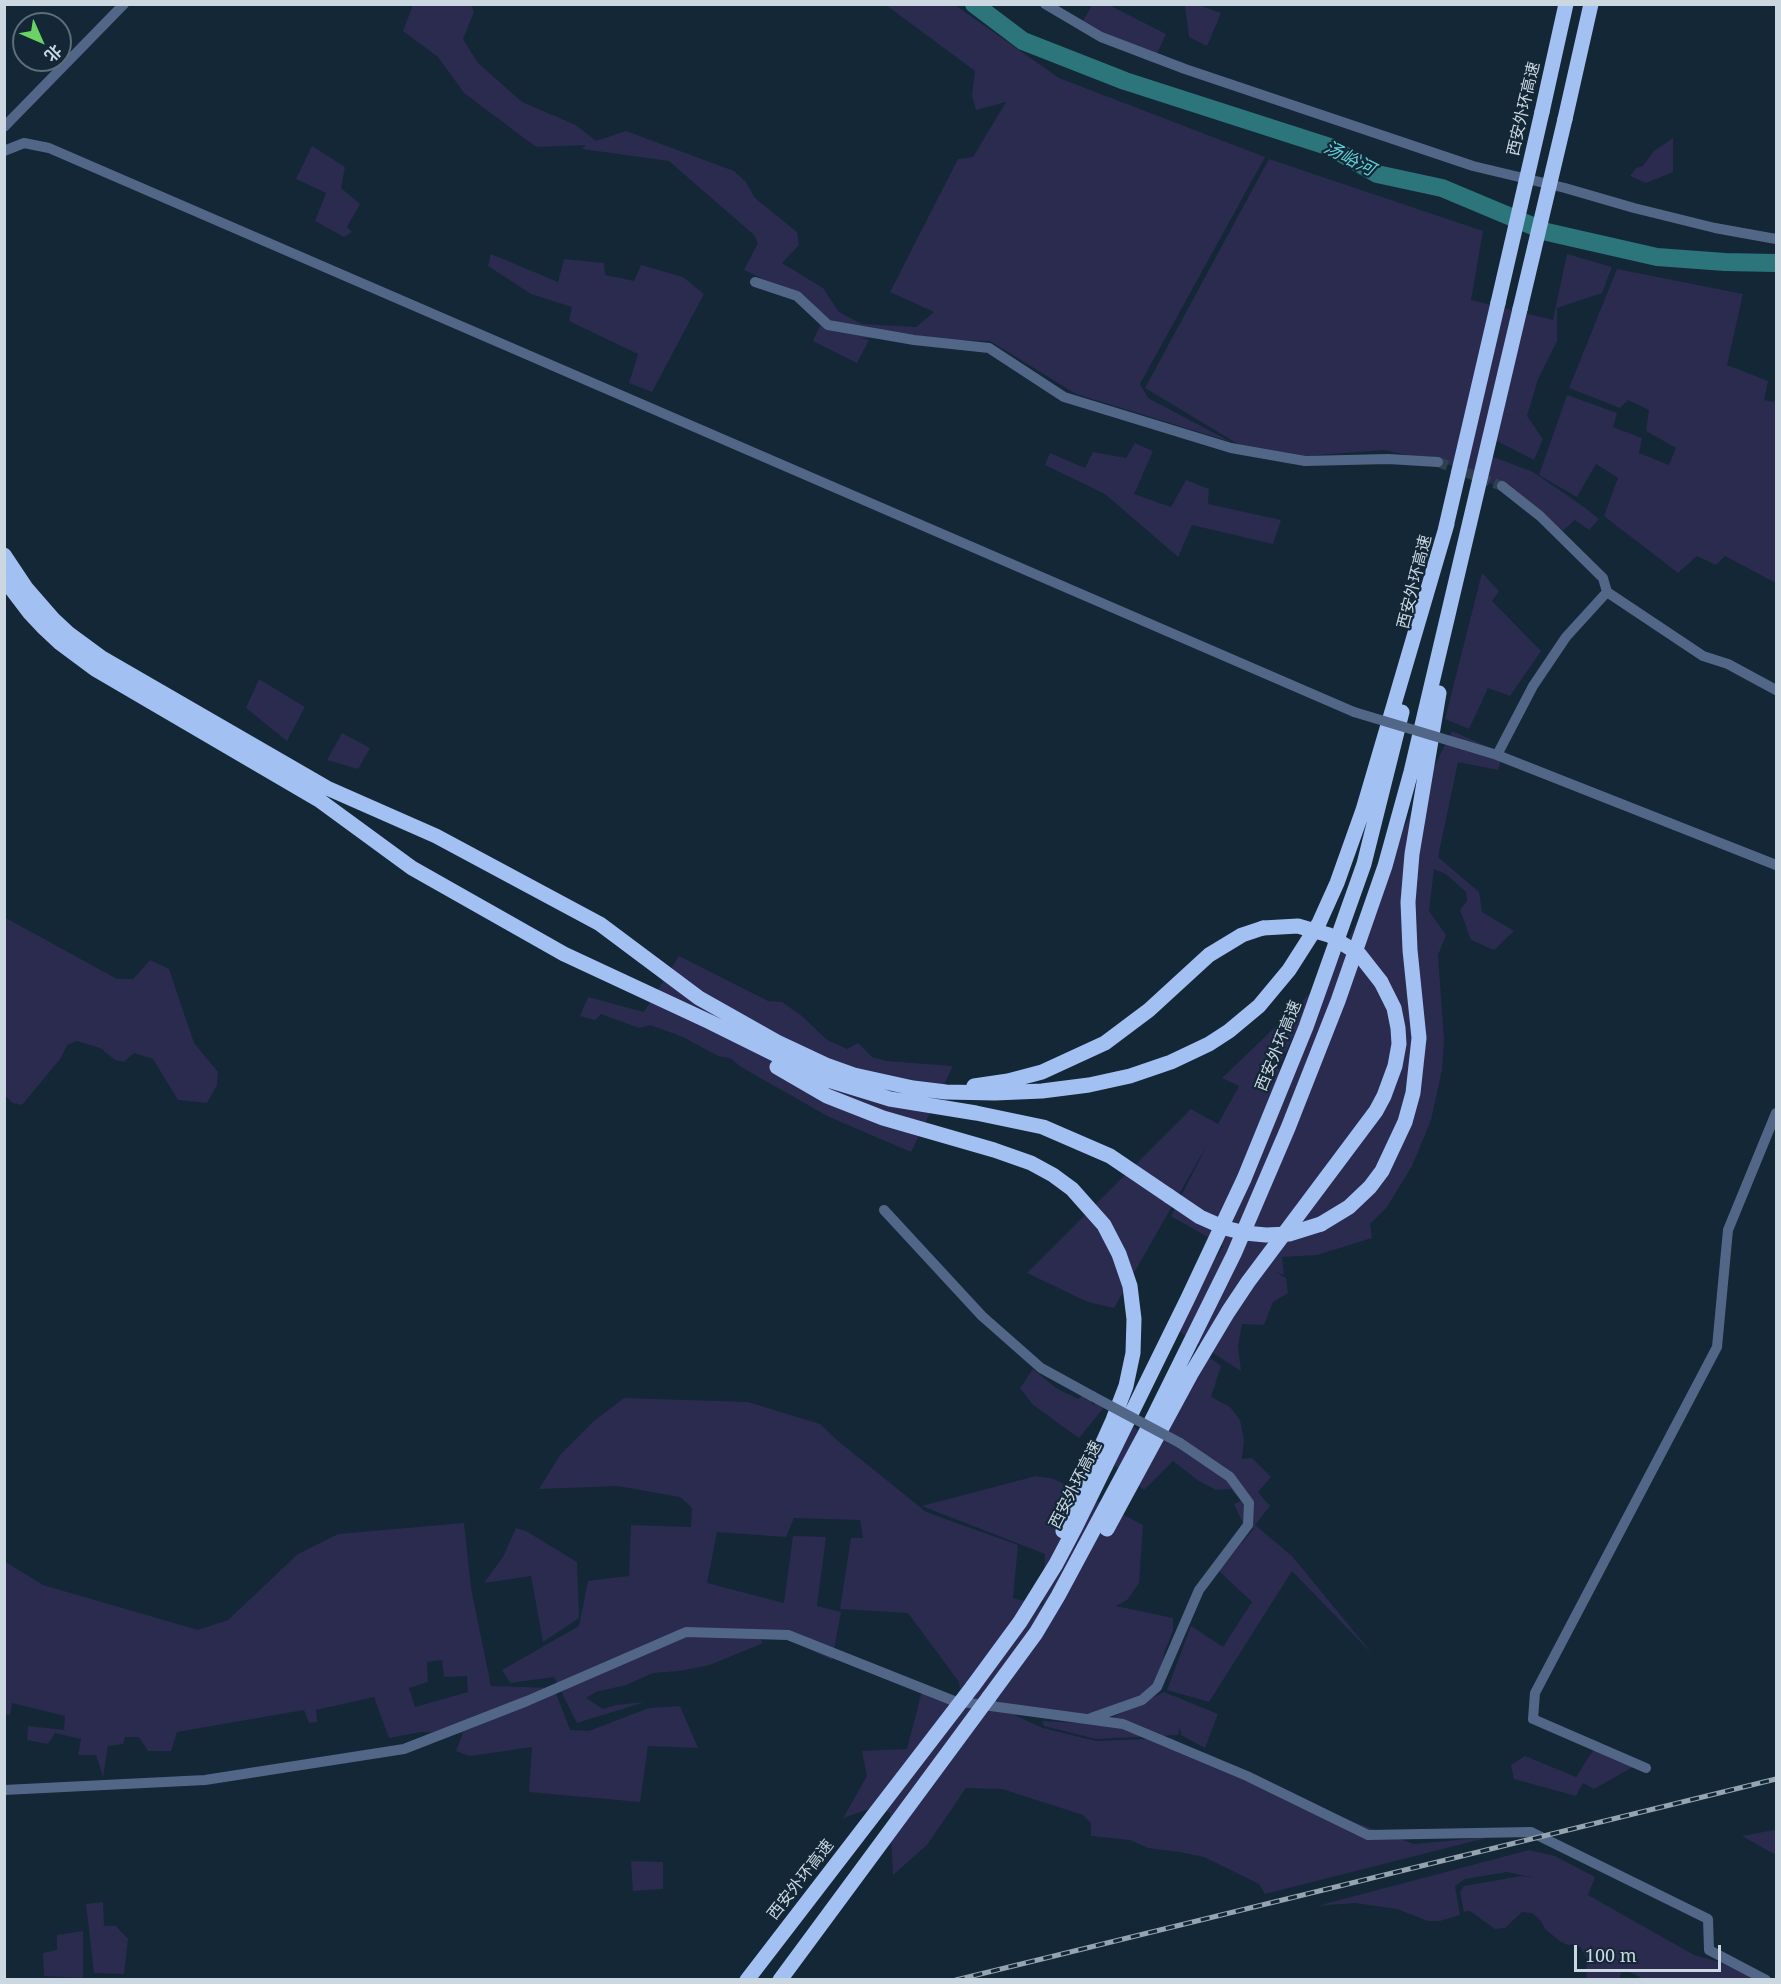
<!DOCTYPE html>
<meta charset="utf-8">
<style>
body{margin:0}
#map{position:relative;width:1781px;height:1984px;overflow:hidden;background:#132736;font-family:"Noto Serif","Noto Sans SC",serif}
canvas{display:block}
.frame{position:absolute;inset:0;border:6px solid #cbd7e1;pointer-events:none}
.north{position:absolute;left:12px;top:12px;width:60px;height:60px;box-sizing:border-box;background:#132736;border:2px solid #5d6d7a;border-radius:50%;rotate:135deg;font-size:16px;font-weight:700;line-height:24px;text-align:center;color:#cbd7e1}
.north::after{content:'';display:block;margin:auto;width:21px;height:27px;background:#6ad363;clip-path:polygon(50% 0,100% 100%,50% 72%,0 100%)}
.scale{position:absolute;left:1574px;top:1945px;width:147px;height:27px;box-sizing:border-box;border:3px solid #cbd7e1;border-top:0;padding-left:8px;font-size:18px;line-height:21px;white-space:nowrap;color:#cbd7e1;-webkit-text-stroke:4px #132736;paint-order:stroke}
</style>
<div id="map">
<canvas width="1781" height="1984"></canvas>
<div class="frame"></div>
<div class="north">北</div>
<div class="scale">100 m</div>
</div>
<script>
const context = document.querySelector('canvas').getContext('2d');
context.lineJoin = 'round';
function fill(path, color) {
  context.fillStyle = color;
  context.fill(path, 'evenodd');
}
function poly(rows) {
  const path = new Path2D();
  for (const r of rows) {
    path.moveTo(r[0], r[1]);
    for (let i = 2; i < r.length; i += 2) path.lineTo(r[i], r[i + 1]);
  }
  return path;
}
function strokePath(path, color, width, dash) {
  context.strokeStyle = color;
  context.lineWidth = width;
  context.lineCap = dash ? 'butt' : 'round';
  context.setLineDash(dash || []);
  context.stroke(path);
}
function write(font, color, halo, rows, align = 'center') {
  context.font = font + ' "Noto Serif","Noto Sans SC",serif';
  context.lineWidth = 4.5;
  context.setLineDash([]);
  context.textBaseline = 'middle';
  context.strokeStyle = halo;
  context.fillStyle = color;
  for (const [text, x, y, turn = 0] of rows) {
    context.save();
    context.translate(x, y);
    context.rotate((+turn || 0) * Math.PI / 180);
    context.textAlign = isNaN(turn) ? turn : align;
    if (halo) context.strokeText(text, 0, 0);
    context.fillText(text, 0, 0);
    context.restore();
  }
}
const green = poly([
 [1107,4,1166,34,1153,63,1078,30,1092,5],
 [413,5,471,5,474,12,463,39,478,63,522,102,576,125,596,141,626,131,734,171,746,182,755,198,797,232,799,245,782,263,823,288,839,312,862,324,916,327,934,312,890,292,958,159,973,157,1006,102,976,110,972,96,975,71,886,5,955,5,1059,78,1265,157,1140,384,1148,398,1231,442,1076,394,990,341,860,338,869,340,857,363,813,341,822,321,805,299,744,270,758,243,754,235,669,161,582,149,586,145,536,147,464,93,438,57,403,31],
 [1185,5,1199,5,1221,13,1207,46,1189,37],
 [1673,138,1673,172,1646,183,1630,176,1636,168,1643,166,1654,151],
 [312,146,345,167,341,188,360,204,347,227,352,232,344,237,315,221,326,193,296,179],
 [1269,159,1483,231,1471,300,1553,320,1567,254,1612,267,1602,293,1557,308,1557,341,1538,379,1527,416,1543,439,1534,460,1491,438,1483,453,1533,472,1584,507,1599,519,1589,530,1575,520,1559,534,1527,501,1454,466,1384,450,1305,456,1238,444,1145,388],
 [491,254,558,282,564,259,604,263,605,275,634,281,641,265,683,277,704,294,652,392,629,383,638,354,569,321,572,307,531,294,488,266],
 [1617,269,1743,294,1727,365,1768,381,1764,400,1774,402,1776,397,1776,583,1725,556,1716,565,1697,556,1678,573,1604,516,1618,478,1596,464,1577,497,1539,475,1567,395,1617,413,1613,427,1642,438,1639,453,1669,465,1676,448,1646,431,1649,410,1628,400,1620,408,1569,388],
 [1135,443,1153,451,1134,494,1171,507,1186,480,1209,489,1208,504,1281,520,1273,544,1192,525,1178,557,1105,494,1045,465,1050,453,1085,468,1093,452,1126,458],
 [1482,573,1499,591,1492,601,1541,651,1510,696,1488,688,1469,729,1445,719],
 [259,679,305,707,287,741,246,708],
 [1452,731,1503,753,1498,770,1458,762,1438,857,1479,892,1482,912,1514,931,1494,950,1471,940,1460,910,1467,901,1466,892,1446,874,1434,869,1429,911,1446,935,1438,955,1444,1040,1442,1070,1431,1120,1412,1166,1387,1207,1370,1224,1372,1238,1317,1255,1282,1257,1284,1275,1274,1271,1286,1278,1288,1293,1273,1302,1264,1325,1242,1324,1238,1346,1241,1371,1174,1328,1223,1246,1171,1216,1207,1145,1114,1308,1088,1302,1027,1273,1191,1109,1218,1124,1239,1086,1222,1078,1318,986,1280,1064,1258,1064,1283,1070],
 [342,733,370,748,358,769,327,760],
 [4,917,117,979,133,979,150,960,169,969,194,1043,218,1072,217,1085,207,1103,178,1100,153,1059,134,1053,124,1062,115,1060,100,1048,77,1041,67,1045,61,1058,22,1105,13,1103,4,1095],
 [679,956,768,1001,782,1002,802,1016,827,1040,847,1049,858,1043,872,1057,886,1061,953,1066,911,1152,829,1117,741,1067,730,1058,718,1056,683,1037,650,1025,639,1028,601,1014,595,1020,580,1016,588,997,644,1012],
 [1208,1356,1221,1366,1211,1397,1230,1407,1240,1420,1244,1439,1242,1459,1252,1458,1271,1477,1258,1492,1270,1506,1255,1525,1292,1556,1374,1656,1292,1571,1209,1702,1167,1690,1191,1626,1223,1647,1252,1602,1219,1571,1254,1528,1246,1530,1234,1504,1241,1501,1231,1489,1216,1490,1199,1481,1173,1461,1144,1490,1095,1449,1123,1418,1144,1435],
 [1033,1369,1056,1388,1078,1399,1086,1393,1093,1405,1099,1399,1105,1406,1079,1438,1033,1405,1020,1388],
 [624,1398,748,1402,820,1424,838,1441,926,1512,1018,1545,1013,1598,1043,1606,1045,1554,922,1506,1036,1476,1054,1479,1143,1525,1139,1583,1127,1600,1116,1606,1173,1618,1173,1631,1164,1653,1162,1670,1149,1695,1097,1719,1014,1715,1043,1728,1096,1741,1171,1738,1264,1789,1414,1844,1490,1837,1265,1894,1259,1884,1204,1857,1179,1852,1148,1848,1130,1840,1091,1836,1091,1823,1083,1815,1002,1789,966,1788,927,1845,893,1875,890,1813,878,1806,843,1818,867,1776,862,1751,907,1749,922,1691,962,1703,959,1682,908,1613,840,1609,851,1538,863,1538,860,1520,794,1518,786,1537,717,1532,707,1583,784,1603,793,1536,826,1537,817,1606,841,1612,832,1660,770,1631,754,1629,763,1643,710,1665,679,1671,653,1673,626,1685,596,1692,586,1698,603,1709,616,1705,645,1702,577,1723,554,1677,510,1683,502,1670,579,1626,588,1581,629,1576,631,1525,691,1527,692,1508,680,1497,618,1486,539,1489,560,1455,594,1421],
 [464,1523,471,1588,491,1686,554,1688,570,1730,589,1731,649,1708,680,1706,698,1748,648,1746,640,1802,529,1792,532,1747,470,1756,456,1751,463,1733,421,1732,389,1738,374,1697,316,1710,317,1722,309,1723,304,1710,177,1732,171,1751,148,1751,139,1737,125,1737,123,1744,108,1746,103,1777,96,1755,78,1755,81,1739,55,1733,48,1744,27,1740,28,1726,64,1730,65,1716,12,1703,10,1715,5,1714,4,1561,43,1585,198,1630,228,1620,298,1554,338,1534],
 [442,1660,444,1677,467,1676,468,1692,415,1707,409,1688,428,1682,427,1662],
 [516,1528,526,1531,577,1562,579,1618,543,1642,531,1576,484,1583,503,1557],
 [1164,1692,1218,1714,1205,1748,1181,1735,1180,1728,1178,1735,1096,1739,1044,1726,1042,1721,1099,1724],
 [1594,1749,1633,1767,1594,1789,1583,1783,1576,1796,1514,1779,1511,1765,1525,1756,1576,1777],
 [1774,1830,1776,1831,1776,1855,1742,1836],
 [1529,1850,1555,1856,1595,1877,1588,1895,1694,1955,1730,1965,1759,1979,1644,1979,1627,1971,1622,1971,1619,1979,1586,1979,1587,1959,1582,1949,1576,1944,1568,1945,1561,1942,1545,1929,1541,1921,1532,1913,1522,1912,1505,1928,1495,1929,1470,1911,1464,1912,1460,1892,1464,1886,1522,1876,1536,1878,1507,1872,1465,1879,1455,1886,1460,1915,1440,1921,1428,1921,1397,1909,1355,1903,1317,1906],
 [631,1861,663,1862,663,1889,633,1891],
 [103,1902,104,1926,116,1926,128,1939,124,1974,94,1973,86,1904],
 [83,1931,83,1978,44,1976,43,1953,57,1950,57,1935]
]);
const river = poly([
 [974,4,1023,41,1125,81,1330,147,1377,174,1442,188,1547,232,1657,257,1725,262,1776,263]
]);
const minorTunnel = poly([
 [1438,462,1502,486]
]);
const minor = poly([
 [1045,4,1101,37,1185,69,1473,166,1565,188,1634,208,1715,228,1776,239],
 [4,127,124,4],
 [4,151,24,143,49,148,1354,712],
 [755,282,797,296,828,325,914,340,989,348,1064,397,1231,448,1305,461,1388,459,1438,462],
 [1502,486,1540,516,1603,578,1607,592,1703,656,1728,664,1776,690],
 [1464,745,1497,755,1776,865],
 [1497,755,1533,686,1566,637,1607,592],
 [884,1210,982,1316,1041,1368,1092,1396],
 [1091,1718,1142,1700,1157,1687,1199,1590,1248,1525,1249,1503,1230,1477,1180,1443],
 [1646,1768,1533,1719,1535,1693,1717,1347,1728,1230,1776,1113],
 [4,1790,205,1780,404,1749,527,1701,686,1632,788,1635,954,1701,1123,1724,1247,1776,1368,1835,1531,1832,1708,1919,1709,1950,1766,1980]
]);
const highway = poly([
 [1542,112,1566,4],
 [1565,119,1591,4],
 [1445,531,1498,303],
 [4,555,26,588,53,619,68,633,102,658,327,788,436,836,600,924,699,998,777,1042,826,1065,854,1075,913,1088,946,1092,995,1093,1042,1091,1089,1085,1130,1076,1171,1062,1209,1044,1229,1031,1259,1006,1289,970,1319,923,1337,883,1363,810,1447,524],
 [4,579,29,612,44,628,60,643,95,669,319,800,412,868,564,954,710,1022,825,1079,890,1099,976,1113,1043,1127,1110,1156,1169,1196],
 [777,1067,827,1096,883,1118,994,1150,1031,1163,1053,1175,1072,1189,1104,1225,1119,1254,1130,1286,1134,1319,1133,1353,1126,1386,1113,1420,1063,1531],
 [974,1086,1008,1081,1042,1072,1105,1043,1149,1010,1209,955,1242,935,1263,928],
 [1321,1224,1349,1207,1370,1187,1382,1171,1405,1122,1413,1093,1419,1038,1410,950,1408,902,1412,854,1439,693],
 [1107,1529,1191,1374,1228,1312,1248,1282,1376,1111,1384,1096,1395,1066,1399,1044,1398,1028,1394,1008,1381,982],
 [973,1686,1020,1622,1056,1564,1076,1526,1188,1298,1244,1179,1306,1027,1364,864,1402,712],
 [989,1697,1036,1633,1058,1596,1145,1434,1234,1254,1288,1128,1338,1001,1385,866,1411,772,1520,309]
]);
const rail = poly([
 [956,1980,1776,1779]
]);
const minorBridge = poly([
 [1354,712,1464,745],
 [1092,1396,1180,1443]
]);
const highwayBridge = poly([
 [1498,303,1542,112],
 [1520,309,1565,119],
 [1263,928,1298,926,1329,935,1359,954,1381,982],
 [1169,1196,1200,1217,1225,1228,1245,1233,1266,1235,1289,1234,1321,1224],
 [747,1980,973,1686],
 [780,1980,989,1697]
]);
const streetNames = [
 ["西安外环高速",1524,109,-77],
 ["西安外环高速",1415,582,-76],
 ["西安外环高速",1279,1046,-68],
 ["西安外环高速",1076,1485,-63],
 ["西安外环高速",801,1880,-52]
];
const waterNames = [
 ["汤峪河",1349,159,27]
];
fill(green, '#2a2b4f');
strokePath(river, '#2b757b', 18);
strokePath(minorTunnel, '#2f4150', 10, [10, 5]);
strokePath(minor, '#526688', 10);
strokePath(highway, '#a3c0f3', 15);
strokePath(rail, '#95a4af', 5);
strokePath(rail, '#132736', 3, [9]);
strokePath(minorBridge, '#526688', 10);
strokePath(highwayBridge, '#a3c0f3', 15);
write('16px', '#cbd7e1', '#132736', streetNames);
write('italic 18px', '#62d2da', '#132736', waterNames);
</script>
